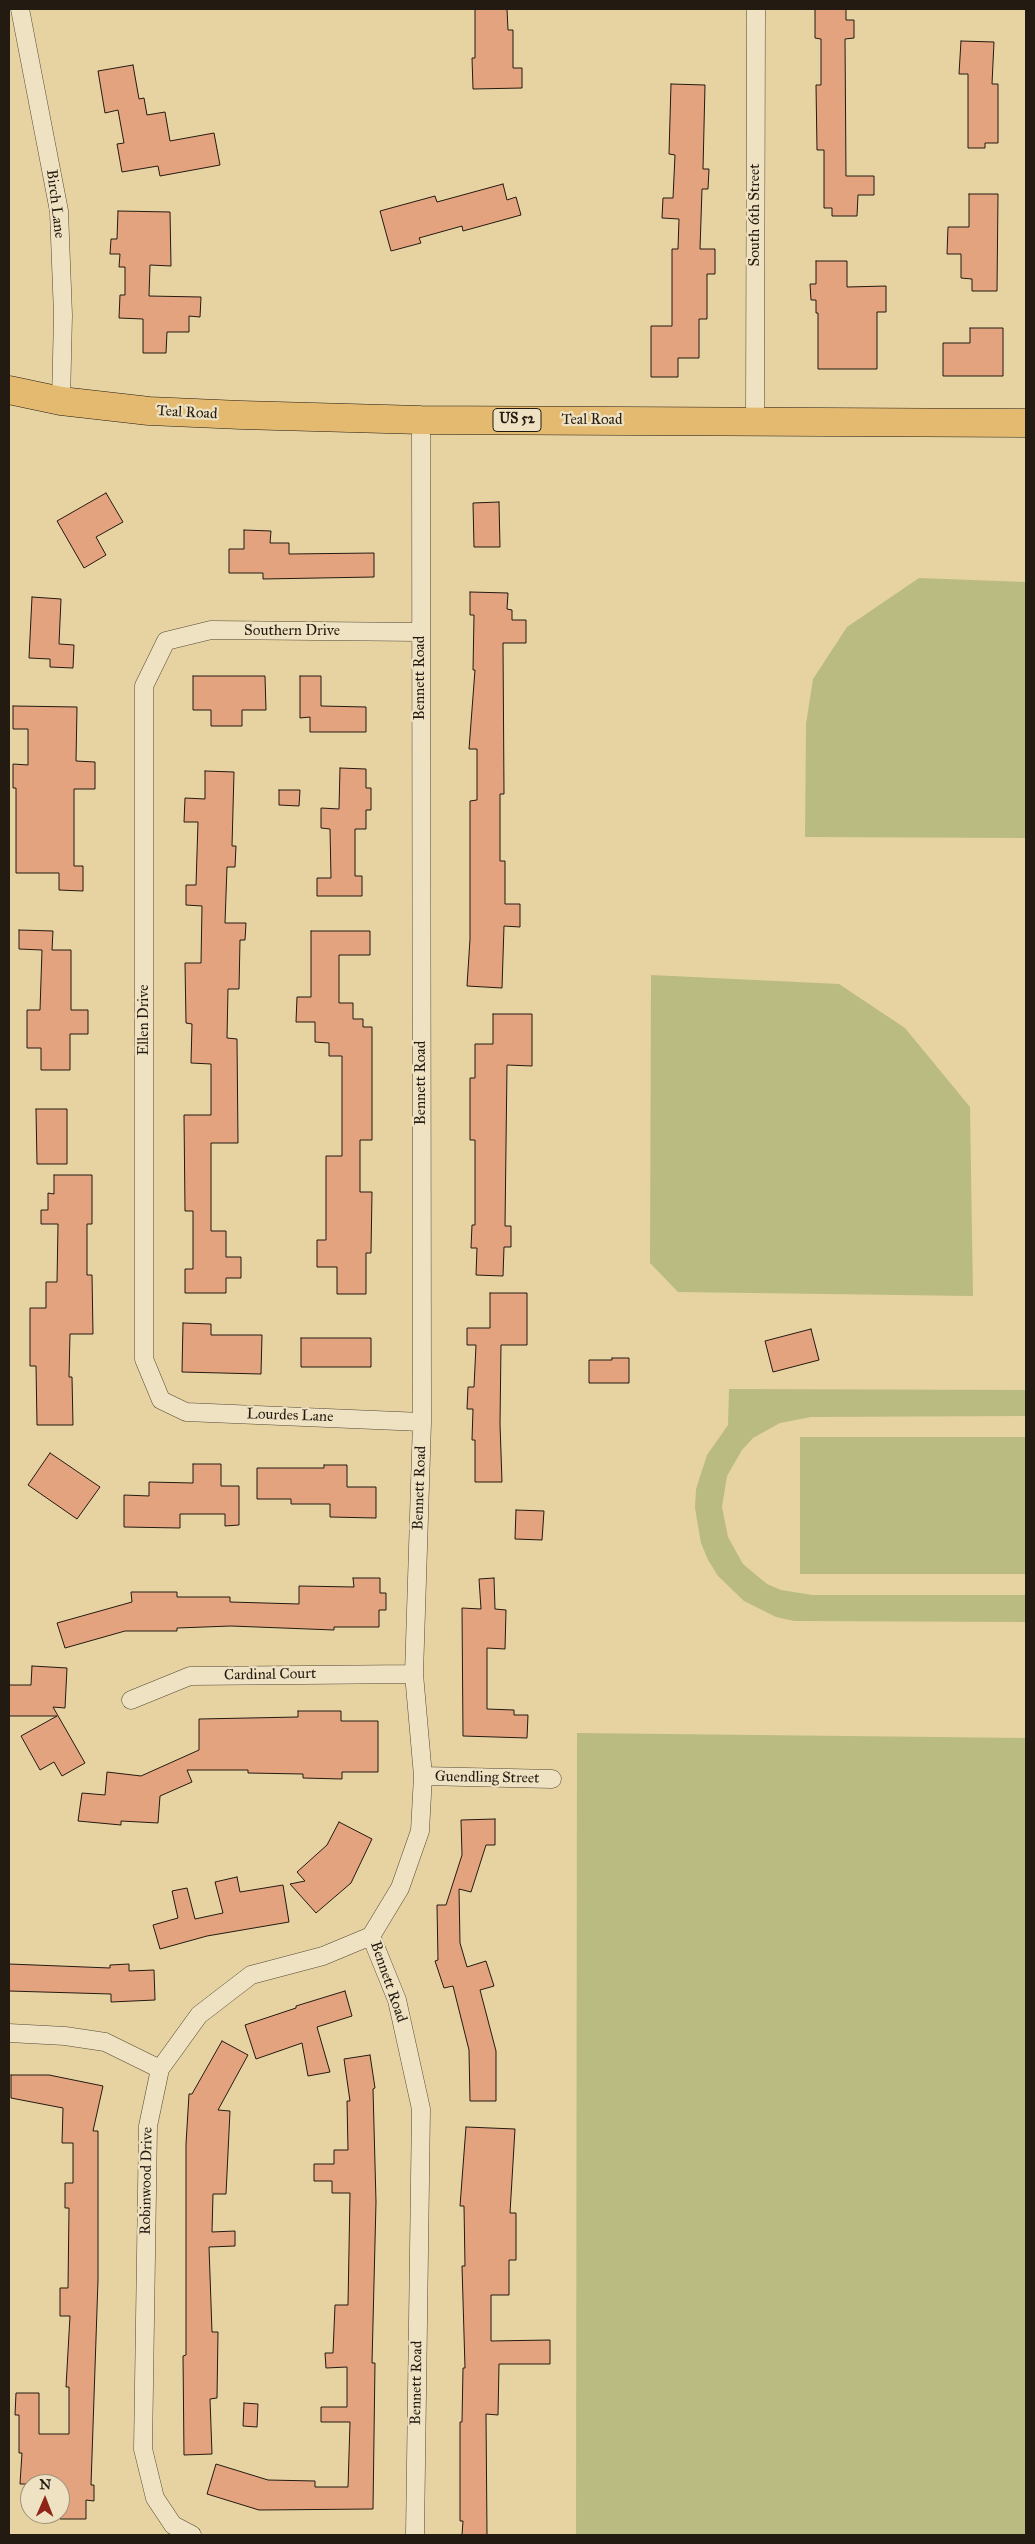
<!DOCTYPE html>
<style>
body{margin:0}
#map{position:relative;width:1035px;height:2544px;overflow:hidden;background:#e6d3a1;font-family:"IM FELL Great Primer",serif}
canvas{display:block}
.frame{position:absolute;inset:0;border:10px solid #231a12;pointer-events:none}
.north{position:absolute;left:20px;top:2474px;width:50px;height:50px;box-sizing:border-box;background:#efe2c2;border:1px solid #9d927c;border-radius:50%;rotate:1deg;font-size:14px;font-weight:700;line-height:20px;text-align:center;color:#231a12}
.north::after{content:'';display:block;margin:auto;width:18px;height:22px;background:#8f2418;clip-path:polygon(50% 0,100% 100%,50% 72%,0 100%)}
</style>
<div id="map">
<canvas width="1035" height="2544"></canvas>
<div class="frame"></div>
<div class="north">N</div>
</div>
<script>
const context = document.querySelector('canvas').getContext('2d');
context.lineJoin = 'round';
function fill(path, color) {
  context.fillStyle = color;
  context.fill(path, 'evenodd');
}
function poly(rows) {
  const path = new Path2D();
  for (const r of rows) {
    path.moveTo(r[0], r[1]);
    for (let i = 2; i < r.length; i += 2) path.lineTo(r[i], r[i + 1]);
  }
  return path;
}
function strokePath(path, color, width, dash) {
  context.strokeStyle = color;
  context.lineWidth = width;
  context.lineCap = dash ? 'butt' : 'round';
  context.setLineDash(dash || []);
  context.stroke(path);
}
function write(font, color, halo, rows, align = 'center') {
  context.font = font + ' "IM FELL Great Primer",serif';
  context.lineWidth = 4.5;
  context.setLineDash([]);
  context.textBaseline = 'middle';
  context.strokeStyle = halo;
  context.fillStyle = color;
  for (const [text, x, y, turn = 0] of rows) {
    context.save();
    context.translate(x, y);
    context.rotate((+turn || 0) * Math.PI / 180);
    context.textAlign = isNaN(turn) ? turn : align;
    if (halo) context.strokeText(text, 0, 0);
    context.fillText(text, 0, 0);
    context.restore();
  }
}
const green = poly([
 [919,578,1026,582,1026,838,805,837,806,724,813,679,847,627],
 [651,975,839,984,905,1028,970,1107,973,1296,678,1292,650,1263],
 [729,1389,1026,1390,1026,1416,811,1417,780,1423,753,1438,742,1450,727,1476,722,1507,728,1537,743,1564,767,1584,781,1590,812,1595,1026,1595,1026,1622,794,1621,776,1617,744,1601,718,1576,708,1560,701,1543,695,1508,696,1489,707,1455,728,1425],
 [800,1437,1026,1437,1026,1574,800,1574],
 [577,1733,1026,1738,1026,2535,576,2535]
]);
const building = poly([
 [475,9,507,9,508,30,513,30,513,68,522,68,522,88,473,89,472,58,475,58,475,9],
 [815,9,846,9,846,20,854,20,854,38,845,39,846,176,874,176,874,195,858,195,857,216,832,216,832,208,824,208,824,150,817,150,816,85,821,85,821,39,815,38,815,9],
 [961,41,994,42,992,84,998,84,998,143,985,143,985,148,968,148,968,74,959,74,961,41],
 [133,65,139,99,144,98,147,115,165,112,170,141,214,133,220,165,160,176,158,166,122,172,117,144,124,143,118,110,105,113,98,71,133,65],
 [671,84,705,85,703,169,709,169,708,189,702,189,700,249,715,249,715,274,707,274,707,319,699,319,699,358,678,358,678,377,651,377,651,326,672,326,672,249,678,249,679,219,662,218,663,198,673,198,675,155,669,154,671,84],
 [503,184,507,200,516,197,521,215,463,231,462,226,419,238,421,243,391,251,380,211,435,196,437,202,503,184],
 [969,194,998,194,997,291,972,291,972,279,961,278,961,254,947,254,948,227,969,227,969,194],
 [118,211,170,212,171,266,150,265,149,296,201,297,200,317,189,316,189,332,167,332,166,353,143,353,143,319,119,318,120,295,125,295,125,267,119,267,120,254,110,254,111,239,117,239,118,211],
 [816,261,847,261,847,287,886,286,886,312,877,312,877,369,818,369,818,313,816,313,816,300,811,300,810,284,816,284,816,261],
 [970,328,1003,328,1003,376,943,376,943,343,970,343,970,328],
 [106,493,123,522,96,537,106,555,84,568,57,521,106,493],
 [499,502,500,547,474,547,473,503,499,502],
 [244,530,271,531,270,543,289,543,289,554,374,553,374,577,263,579,263,573,229,573,229,549,244,549,244,530],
 [470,592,508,593,507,609,512,610,512,620,526,620,526,643,503,643,504,794,500,794,500,861,505,861,505,904,520,904,520,927,504,926,502,988,467,986,470,939,470,801,477,800,477,749,469,749,475,670,473,670,474,615,470,615,470,592],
 [32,597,61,599,59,644,74,645,73,668,50,667,50,659,29,658,32,597],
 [193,676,265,676,266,710,242,710,242,726,211,726,211,710,193,710,193,676],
 [300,676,321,676,321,706,366,707,366,732,310,732,310,717,300,718,300,676],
 [13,706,77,707,76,761,95,762,95,789,74,789,74,866,83,866,83,891,59,890,59,873,16,873,16,788,13,788,13,764,28,765,28,729,13,729,13,706],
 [340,768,366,769,366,788,371,788,371,810,366,810,366,829,355,829,355,876,362,876,362,896,317,896,317,878,331,878,330,829,321,828,321,808,339,809,340,768],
 [205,771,234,772,232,846,236,846,235,867,227,867,225,923,246,923,245,940,240,940,239,989,228,989,227,1038,237,1039,238,1143,211,1143,211,1231,226,1231,226,1257,241,1257,241,1278,226,1278,226,1293,185,1293,185,1269,193,1269,193,1211,185,1211,184,1115,211,1115,211,1064,191,1063,192,1024,186,1023,185,963,201,963,202,906,186,905,186,885,196,885,198,822,184,822,185,798,205,799,205,771],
 [279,790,300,790,299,806,279,805,279,790],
 [19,930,53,931,52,950,71,950,71,1010,88,1010,88,1034,70,1034,70,1070,41,1070,41,1048,27,1048,27,1010,40,1010,42,950,19,949,19,930],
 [311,931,370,931,370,955,339,955,339,1003,353,1003,353,1019,363,1019,363,1027,372,1027,372,1140,360,1140,360,1192,372,1192,371,1253,366,1253,366,1294,337,1294,337,1267,317,1267,317,1240,326,1240,326,1156,342,1156,342,1056,329,1056,329,1043,315,1042,315,1022,296,1022,297,997,311,997,311,931],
 [493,1014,532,1014,532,1066,507,1065,505,1226,511,1226,511,1247,504,1247,503,1276,476,1275,477,1248,471,1248,472,1225,475,1225,475,1140,470,1140,470,1078,475,1078,475,1044,493,1044,493,1014],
 [36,1109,67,1109,67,1164,37,1164,36,1109],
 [54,1175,92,1175,92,1224,87,1224,87,1275,92,1275,93,1334,70,1334,69,1377,72,1377,73,1425,37,1425,36,1366,30,1366,30,1308,46,1308,46,1282,57,1282,58,1224,41,1224,41,1210,48,1210,48,1193,54,1194,54,1175],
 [490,1293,527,1293,527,1345,501,1345,500,1424,502,1482,475,1482,475,1440,472,1440,473,1409,467,1409,468,1387,474,1387,476,1345,467,1345,467,1328,490,1328,490,1293],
 [183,1323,211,1324,211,1335,262,1335,261,1374,182,1372,183,1323],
 [811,1329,819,1360,773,1372,765,1341,811,1329],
 [301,1338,371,1338,371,1367,301,1367,301,1338],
 [612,1358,629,1358,629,1383,589,1383,589,1360,612,1360,612,1358],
 [50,1453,100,1487,77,1519,28,1485,50,1453],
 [193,1464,221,1464,221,1486,239,1486,239,1525,225,1526,225,1514,180,1514,180,1528,124,1527,124,1495,149,1496,149,1482,193,1483,193,1464],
 [324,1465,347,1465,347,1487,376,1487,376,1518,330,1517,330,1504,291,1504,291,1499,257,1499,257,1468,324,1468,324,1465],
 [516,1510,544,1511,542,1540,515,1539,516,1510],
 [353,1578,380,1578,380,1593,386,1593,386,1610,379,1610,379,1627,334,1627,334,1630,231,1626,177,1628,177,1631,125,1631,65,1648,57,1623,132,1602,131,1592,177,1592,177,1597,230,1597,230,1602,299,1604,299,1586,354,1587,353,1578],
 [494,1578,495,1609,506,1610,505,1649,487,1648,487,1709,514,1710,514,1715,528,1715,527,1738,463,1736,462,1608,481,1609,479,1579,494,1578],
 [32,1666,67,1668,65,1708,53,1707,85,1763,62,1776,54,1762,40,1770,21,1736,57,1716,9,1716,9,1685,31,1685,32,1666],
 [298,1711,341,1711,341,1721,378,1721,378,1772,342,1772,342,1779,303,1778,303,1774,248,1773,248,1770,187,1770,192,1782,160,1796,158,1823,121,1821,121,1825,78,1821,82,1793,105,1795,107,1772,141,1776,199,1750,199,1719,298,1717,298,1711],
 [495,1819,495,1845,486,1845,471,1892,459,1889,460,1943,467,1967,486,1961,494,1986,480,1990,496,2051,496,2101,470,2101,469,2050,453,1986,444,1988,435,1961,438,1960,437,1905,446,1905,462,1855,461,1820,495,1819],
 [339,1822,372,1839,351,1883,316,1913,290,1884,305,1881,297,1872,327,1845,339,1822],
 [237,1877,240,1892,283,1885,289,1922,207,1936,160,1949,153,1925,178,1918,172,1891,187,1888,195,1919,223,1913,215,1882,237,1877],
 [9,1964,110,1968,110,1965,129,1964,129,1971,154,1970,155,2000,111,2002,111,1994,9,1991,9,1964],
 [345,1991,352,2016,317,2027,330,2072,308,2076,302,2043,256,2059,245,2025,296,2008,296,2006,345,1991],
 [222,2041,248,2055,218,2110,230,2111,226,2194,213,2194,212,2232,235,2231,235,2246,209,2247,212,2332,218,2332,217,2398,210,2399,212,2454,184,2455,183,2356,186,2355,186,2144,189,2094,192,2094,222,2041],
 [370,2055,375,2088,373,2089,376,2202,372,2363,375,2363,373,2509,259,2510,207,2494,216,2464,268,2480,315,2481,315,2487,348,2487,350,2422,321,2422,321,2407,347,2407,347,2367,326,2368,325,2353,333,2353,335,2305,348,2305,350,2193,332,2193,332,2181,314,2181,314,2164,334,2164,334,2150,348,2150,347,2101,350,2101,344,2059,370,2055],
 [11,2075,49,2075,103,2086,93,2131,98,2131,98,2280,91,2485,94,2485,94,2501,86,2500,86,2519,60,2519,60,2484,20,2484,22,2453,19,2453,19,2415,15,2415,16,2393,39,2393,39,2434,69,2434,69,2387,66,2387,70,2316,60,2316,60,2288,68,2288,69,2208,65,2208,65,2183,73,2183,73,2143,62,2143,63,2108,11,2098,11,2075],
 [466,2127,515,2129,510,2213,516,2213,516,2260,509,2260,509,2295,491,2295,491,2341,550,2340,550,2364,499,2364,498,2415,486,2414,487,2535,462,2535,463,2521,460,2521,460,2422,462,2422,463,2368,465,2368,462,2266,465,2266,464,2206,460,2206,466,2127],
 [244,2403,258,2404,257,2427,243,2426,244,2403]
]);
const minor = poly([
 [20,9,59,211,63,315,61,401],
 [755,421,756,9],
 [420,632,211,630,166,641,144,686,144,1359,161,1400,186,1412,422,1422],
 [131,1700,190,1676,414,1674],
 [423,1776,552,1779],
 [9,2033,65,2036,105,2042,160,2069],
 [192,2535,173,2525,155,2498,143,2449,148,2126,160,2069,199,2015,251,1975,323,1956,371,1936],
 [415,2535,421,2109,397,2000,371,1936,400,1888,420,1831,423,1776,414,1674,422,1422,421,420]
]);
const primary = poly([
 [9,390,61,401,149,411,241,415,421,420,1026,423]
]);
const shields = [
 [517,420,48]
];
const shieldNames = [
 ["US 52",517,420]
];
const streetNames = [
 ["Birch Lane",55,204,83],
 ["South 6th Street",755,215,-90],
 ["Teal Road",187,413,3],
 ["Teal Road",592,420],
 ["Southern Drive",292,631],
 ["Bennett Road",420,678,-90],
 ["Ellen Drive",144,1020,-90],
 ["Bennett Road",421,1083,-90],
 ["Lourdes Lane",290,1416,2],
 ["Bennett Road",420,1488,-88],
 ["Cardinal Court",270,1675,-1],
 ["Guendling Street",487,1778,1],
 ["Bennett Road",388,1982,71],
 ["Robinwood Drive",147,2181,-89],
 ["Bennett Road",417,2383,-89]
];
fill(green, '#babb81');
fill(building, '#e4a37f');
strokePath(building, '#231a12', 1);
strokePath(minor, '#544836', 19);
strokePath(primary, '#231a12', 29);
strokePath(minor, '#efe2c2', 18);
strokePath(primary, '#e3ba70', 28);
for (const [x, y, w] of shields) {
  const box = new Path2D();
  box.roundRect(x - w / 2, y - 11.5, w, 23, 4);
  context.fillStyle = '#efe2c2';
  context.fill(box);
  strokePath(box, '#231a12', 1);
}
write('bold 14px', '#231a12', null, shieldNames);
write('15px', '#231a12', '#efe2c2', streetNames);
</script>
